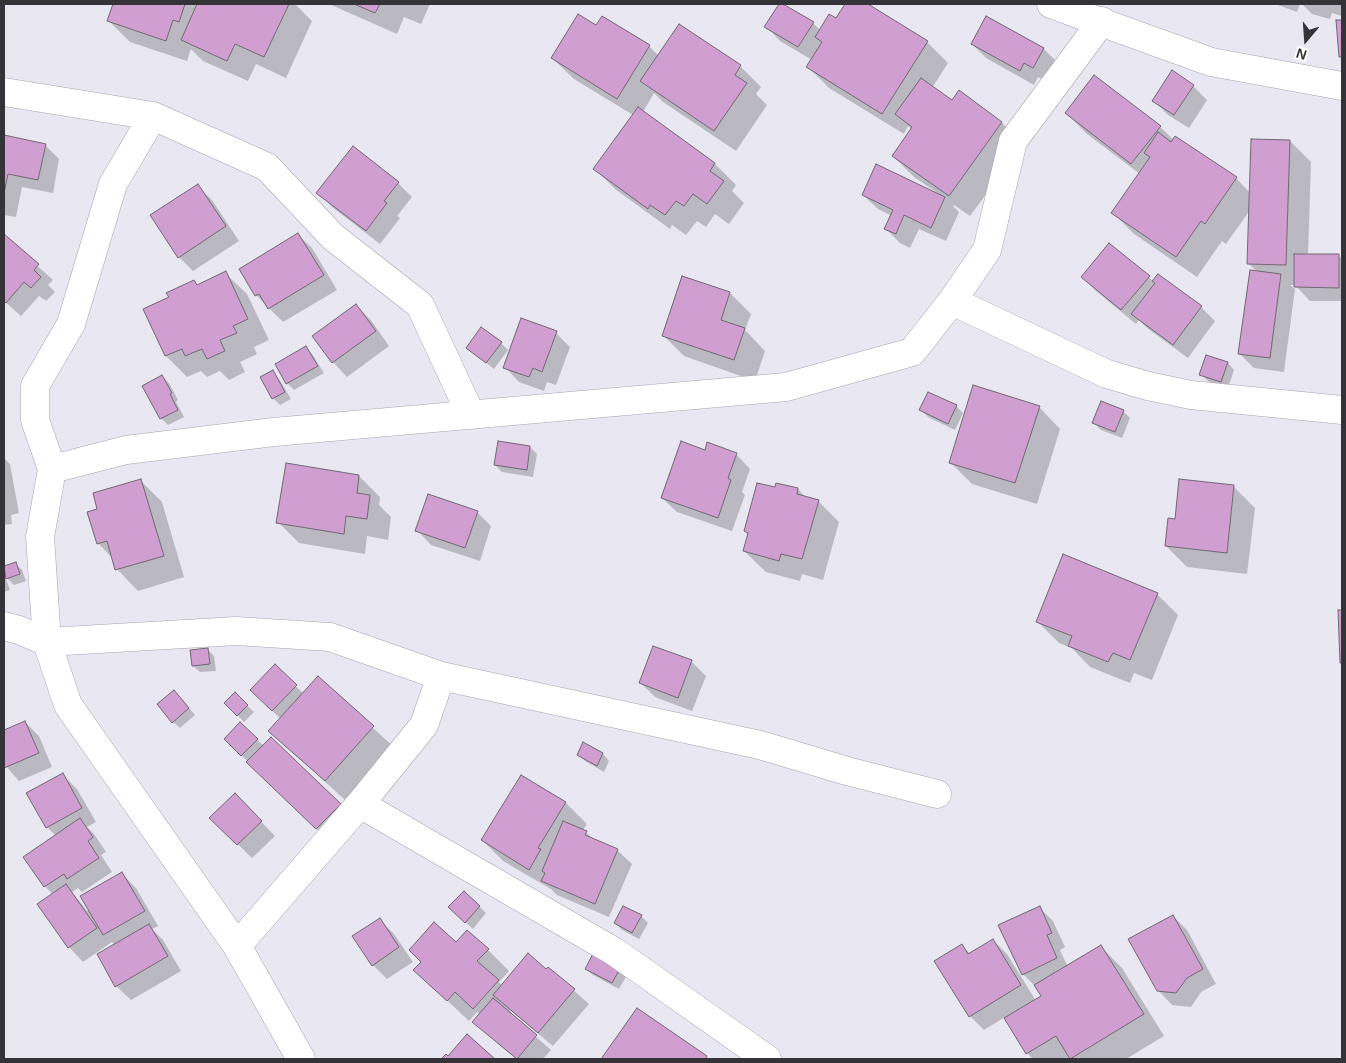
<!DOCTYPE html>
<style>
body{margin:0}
#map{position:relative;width:1346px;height:1063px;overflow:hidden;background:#e9e7f2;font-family:Arial,sans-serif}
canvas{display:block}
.frame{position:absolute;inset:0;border:5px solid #343438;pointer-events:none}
.north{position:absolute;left:1281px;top:15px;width:50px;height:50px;-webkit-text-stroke:4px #fff;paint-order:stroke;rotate:198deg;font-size:14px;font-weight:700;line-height:20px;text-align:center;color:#343438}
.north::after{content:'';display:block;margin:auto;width:18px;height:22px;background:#343438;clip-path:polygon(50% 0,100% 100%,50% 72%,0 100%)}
</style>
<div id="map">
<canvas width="1346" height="1063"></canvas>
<div class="frame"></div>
<div class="north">N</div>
</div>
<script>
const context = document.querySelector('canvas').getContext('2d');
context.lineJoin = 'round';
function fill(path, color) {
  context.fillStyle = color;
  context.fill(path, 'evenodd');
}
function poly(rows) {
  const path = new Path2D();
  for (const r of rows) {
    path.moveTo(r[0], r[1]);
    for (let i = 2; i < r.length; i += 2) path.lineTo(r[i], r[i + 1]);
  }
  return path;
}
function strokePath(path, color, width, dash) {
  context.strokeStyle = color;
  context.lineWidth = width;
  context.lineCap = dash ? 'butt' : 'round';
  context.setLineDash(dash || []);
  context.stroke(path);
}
const shadow = poly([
 [114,4,295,4,312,21,286,78,256,64,248,81,203,61,191,49,187,61,130,42,109,21],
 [329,4,430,4,421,24,404,17,397,34],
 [780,4,813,23,821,31,836,20,847,4,866,4,927,42,948,63,932,88,952,102,1001,122,1023,144,970,216,954,205,953,206,959,212,946,241,919,229,910,248,900,243,885,228,892,216,878,209,863,195,936,192,914,177,893,156,912,130,908,126,904,134,829,88,808,67,812,60,780,41,766,26],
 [1275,4,1300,4,1297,12],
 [1302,4,1342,4,1342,16,1332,13,1330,19,1312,14],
 [987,18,1044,49,1058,63,1048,82,1038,77,1034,85,986,58,972,44],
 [597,27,649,46,659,56,740,66,761,87,756,94,767,105,736,151,663,102,654,93,643,112,715,164,736,185,732,191,744,203,729,224,715,214,706,227,697,221,686,235,672,225,670,229,615,189,594,168,633,115,574,79,552,58],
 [1172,72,1193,86,1207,100,1189,128,1168,115,1154,101],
 [1066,113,1160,127,1174,140,1236,178,1250,193,1290,141,1311,162,1308,255,1339,256,1342,259,1342,301,1310,301,1295,285,1290,285,1295,289,1284,372,1254,368,1240,354,1257,272,1248,263,1250,210,1226,244,1222,241,1197,277,1134,234,1113,213,1140,174,1087,134],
 [4,136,45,145,59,159,53,193,22,187,16,217,4,215],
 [398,183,412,197,397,216,400,218,380,244,332,207,318,192],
 [198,186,212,200,239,241,193,271,179,257],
 [297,234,312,248,337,290,283,322,256,295],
 [4,236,53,280,48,285,55,292,46,301,39,296,21,316,4,301],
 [225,273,247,294,269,340,254,347,257,354,240,362,245,372,229,380,220,371,207,377,201,371,187,377,166,356,145,310,170,298,194,282,198,286],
 [1082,277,1149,277,1153,282,1201,307,1215,321,1188,358,1147,328,1139,320,1136,324,1096,291],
 [683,278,730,293,751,314,745,330,765,351,755,381,684,356,663,335],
 [356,305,370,319,389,346,347,377,333,362,313,336],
 [556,333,570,347,556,385,547,382,544,391,519,382,505,367],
 [501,343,508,350,494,369,467,348],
 [306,348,312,354,324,373,294,390,287,383],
 [1207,357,1228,363,1234,370,1228,388,1208,381,1201,374],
 [272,372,279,379,291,399,280,405,273,398],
 [162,376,169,383,178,400,176,402,184,417,168,425,161,418],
 [956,406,963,413,955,430,928,417,921,410],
 [1039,407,1060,429,1037,504,972,484,951,463],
 [1123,411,1130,418,1122,438,1101,430,1094,423],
 [530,447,537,454,533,477,502,472,495,465],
 [705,451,736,454,750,469,742,492,745,495,732,531,677,512,662,498],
 [4,458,10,464,19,513,11,515,12,524,4,525],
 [359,476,380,497,379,505,391,517,388,540,367,536,365,554,299,543,278,522],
 [141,481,162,502,184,577,138,591,117,569,113,559,99,544,89,513,99,510],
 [777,484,798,489,806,498,818,501,839,522,823,580,802,574,800,581,766,572,744,551,749,535,745,531,776,489],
 [1233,486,1255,508,1247,574,1187,567,1166,546,1176,520],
 [477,512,491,526,480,561,431,545,417,530],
 [15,563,22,570,26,581,14,585,5,576,10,590,4,592,4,572,6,574,4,567],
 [1157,594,1178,615,1152,680,1134,673,1130,683,1090,667,1072,648,1059,643,1038,622],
 [1340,611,1342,611,1342,663,1341,662],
 [207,649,214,656,216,671,200,672,193,666],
 [691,661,706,676,692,711,655,697,641,683],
 [275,666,304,694,318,678,395,748,346,801,270,731,281,719,266,705],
 [235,694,254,712,244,722,226,703],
 [181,698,195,715,180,728,173,722],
 [25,722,39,736,52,767,19,781,4,764,4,731],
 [240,724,264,746,340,805,354,819,331,843,225,739],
 [584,744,603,754,609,761,604,772,585,761,578,754],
 [62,774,77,789,96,822,87,827,94,834,106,852,101,855,112,872,82,892,78,888,72,892,87,911,122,874,136,888,158,926,152,929,163,940,181,971,131,1000,116,986,115,945,112,942,83,962,69,947,39,904,53,895,45,886,56,836,47,827],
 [522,776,566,803,587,824,583,830,596,841,617,850,632,864,609,917,557,895,551,889,503,861,482,840],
 [235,795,275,836,252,858,211,818],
 [450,907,480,907,486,913,473,929],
 [1039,907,1053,921,1065,947,1060,950,1068,967,1101,947,1122,968,1164,1036,1126,1059,1033,1059,1027,1053,1005,1017,984,1030,970,1016,962,945,970,954,993,940,1007,954,1036,1001,1043,997,1037,988,1023,974],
 [641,916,648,923,639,939,622,930,615,923],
 [1173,916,1187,930,1216,984,1201,992,1191,1007,1172,1005,1158,990],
 [380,920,394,934,413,962,387,979,373,965],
 [456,943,488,950,509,971,499,982,502,986,546,971,548,968,589,1004,553,1046,511,1011,509,1013,551,1050,543,1059,516,1059,474,1022,480,1015,477,1012,469,1021,415,970],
 [596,949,628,973,619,989,593,975,586,969],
 [638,1009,707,1057,709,1059,603,1059]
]);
const building = poly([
 [113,4,185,4,179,22,173,20,166,41,107,21,113,4],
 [197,4,289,4,264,57,235,44,227,61,181,40,197,4],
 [354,4,380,4,375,13,354,4],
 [779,4,783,4,814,22,798,47,764,27,779,4],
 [845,4,868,4,928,41,882,114,806,67,822,42,815,37,829,14,836,18,845,4],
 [578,14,596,25,602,16,650,45,617,99,551,58,578,14],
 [986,16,1044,48,1033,68,1024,63,1020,71,971,44,986,16],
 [1336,20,1342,20,1342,57,1339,57,1336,20],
 [679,24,741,65,735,75,747,83,714,131,640,81,679,24],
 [1172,70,1194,85,1174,115,1152,101,1172,70],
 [1094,75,1161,126,1131,164,1065,113,1094,75],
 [921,78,952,100,959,90,1002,122,949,196,892,156,912,127,895,114,921,78],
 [638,107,715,163,710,171,724,181,707,204,693,194,684,206,676,201,665,215,650,205,648,209,593,169,638,107],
 [1158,132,1171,142,1175,136,1237,177,1205,224,1201,221,1176,257,1111,213,1150,157,1144,153,1158,132],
 [4,135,46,144,38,180,8,174,4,193,4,135],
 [1251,139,1290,140,1286,265,1247,264,1251,139],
 [353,146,399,182,384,201,387,203,366,231,316,193,353,146],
 [876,164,945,197,931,228,904,215,896,234,884,229,893,210,862,195,876,164],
 [198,184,226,226,178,258,150,215,198,184],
 [298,233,324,275,268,309,259,294,255,296,239,269,298,233],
 [4,234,39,264,34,270,41,277,31,288,24,282,6,303,4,301,4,234],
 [1109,243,1150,276,1121,310,1081,277,1109,243],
 [1294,254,1339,254,1339,288,1294,287,1294,254],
 [1250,270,1281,274,1270,358,1238,354,1250,270],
 [226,271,248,319,233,326,237,333,220,340,225,351,207,359,202,349,185,356,182,349,165,356,143,309,169,297,166,293,194,280,197,285,226,271],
 [1158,274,1202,306,1173,345,1131,314,1155,283,1152,281,1158,274],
 [682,276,730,292,721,320,745,328,734,360,662,336,682,276],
 [356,304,376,331,332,363,312,336,356,304],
 [521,318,557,331,542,372,533,368,529,377,503,368,521,318],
 [481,327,502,342,486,363,466,348,481,327],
 [306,346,318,366,286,384,275,364,306,346],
 [1206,355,1228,362,1221,382,1199,375,1206,355],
 [273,370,285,392,272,399,260,377,273,370],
 [162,375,172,393,170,394,178,410,160,419,142,386,162,375],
 [973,385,1040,406,1015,483,949,463,973,385],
 [928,392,957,405,948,424,919,410,928,392],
 [1101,401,1124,410,1115,432,1092,423,1101,401],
 [498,441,530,446,527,470,494,465,498,441],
 [681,441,705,450,707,442,737,453,728,478,731,480,718,518,661,498,681,441],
 [286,463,359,475,357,493,370,495,367,519,346,516,344,534,276,523,286,463],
 [141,479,164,556,115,570,107,541,97,544,87,512,97,509,93,493,141,479],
 [1179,479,1234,485,1227,553,1165,546,1168,518,1175,519,1179,479],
 [757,483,775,487,776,483,798,488,797,494,819,500,802,559,781,554,779,561,743,551,748,533,744,531,757,483],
 [428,494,478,511,465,548,415,531,428,494],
 [1063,554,1158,593,1130,660,1113,653,1108,662,1068,646,1072,636,1036,622,1063,554],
 [16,562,20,574,6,579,4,566,16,562],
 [1338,610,1342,610,1342,663,1340,663,1338,610],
 [653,646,692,660,678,698,639,683,653,646],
 [208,648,210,664,192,666,190,650,208,648],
 [275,664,297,685,272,711,250,690,275,664],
 [318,676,374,726,325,781,268,731,318,676],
 [174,690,189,708,172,723,157,704,174,690],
 [235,692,248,705,237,716,224,703,235,692],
 [25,721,39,753,4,768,4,730,25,721],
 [240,722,258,739,241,756,224,739,240,722],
 [271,737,341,804,316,829,246,762,271,737],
 [583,742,603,753,597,766,577,755,583,742],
 [63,773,82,808,46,828,26,793,63,773],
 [521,775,566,802,538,848,541,849,529,870,481,840,521,775],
 [235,793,262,821,237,845,209,818,235,793],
 [80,818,93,837,88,841,99,858,67,879,64,874,44,887,23,857,80,818],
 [563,821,587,831,585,835,618,849,595,904,541,881,545,873,542,871,563,821],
 [122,872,145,911,103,935,80,896,122,872],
 [66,884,97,928,68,948,37,904,66,884],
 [464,891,480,906,465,923,448,907,464,891],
 [623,906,642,915,632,933,614,923,623,906],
 [1040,906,1052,933,1047,935,1057,958,1022,975,998,925,1040,906],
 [1173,915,1203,969,1187,978,1176,993,1157,991,1128,939,1173,915],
 [380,918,399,947,372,966,352,936,380,918],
 [434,922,456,942,467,930,489,949,477,961,499,980,473,1009,455,992,447,1001,413,970,421,962,409,950,434,922],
 [149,924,168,956,115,987,97,954,149,924],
 [993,939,1021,985,969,1017,934,961,962,944,968,954,993,939],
 [1101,945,1144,1014,1070,1059,1056,1036,1026,1054,1004,1018,1041,996,1034,985,1101,945],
 [596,948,622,965,612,983,585,969,596,948],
 [528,953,546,969,548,967,575,989,538,1033,493,995,528,953],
 [493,998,537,1035,517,1059,472,1022,493,998],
 [637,1008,707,1056,705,1059,601,1059,637,1008],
 [467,1034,495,1059,441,1059,446,1054,448,1056,467,1034]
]);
const minor = poly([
 [1051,4,1211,62,1342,86],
 [4,92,153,116,267,167,333,237,420,305,471,415],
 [153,116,113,184,71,324,35,386,35,420,52,469,40,537,47,642,68,705,237,946,301,1059],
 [952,301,987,250,1013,141,1102,21],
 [52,469,126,450,274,432,786,387,912,352,952,301,1107,374,1148,386,1191,395,1342,410],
 [4,626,19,630,47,642,236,631,330,637,441,676,424,725,360,804,237,946],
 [441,676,760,745,847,771,937,794],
 [360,804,615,952,767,1059]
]);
fill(shadow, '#0003');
fill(building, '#d19ed1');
strokePath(building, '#706870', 1);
strokePath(minor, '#a6a3ae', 29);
strokePath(minor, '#fff', 28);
</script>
